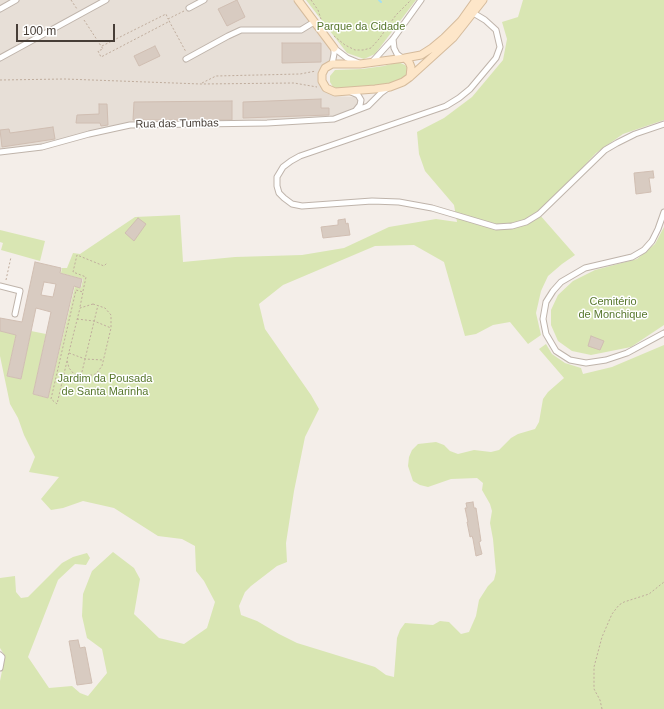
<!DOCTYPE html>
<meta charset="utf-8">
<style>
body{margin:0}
#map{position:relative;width:664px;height:709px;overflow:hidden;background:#f4eee9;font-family:Arial,sans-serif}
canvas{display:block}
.scale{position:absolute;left:16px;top:24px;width:99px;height:18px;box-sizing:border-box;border:2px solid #473e37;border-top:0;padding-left:5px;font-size:12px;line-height:14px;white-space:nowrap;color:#473e37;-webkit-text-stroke:3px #fff;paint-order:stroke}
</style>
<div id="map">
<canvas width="664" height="709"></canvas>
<div class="scale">100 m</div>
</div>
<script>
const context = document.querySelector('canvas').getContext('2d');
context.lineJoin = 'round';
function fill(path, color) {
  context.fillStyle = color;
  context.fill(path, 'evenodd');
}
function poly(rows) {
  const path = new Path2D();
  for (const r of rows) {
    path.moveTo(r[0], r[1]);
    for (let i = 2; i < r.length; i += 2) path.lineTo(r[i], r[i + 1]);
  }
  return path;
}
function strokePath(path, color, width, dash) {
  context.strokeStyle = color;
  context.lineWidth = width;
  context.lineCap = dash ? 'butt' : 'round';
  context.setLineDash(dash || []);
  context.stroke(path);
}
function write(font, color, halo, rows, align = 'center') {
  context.font = font + ' Arial,sans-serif';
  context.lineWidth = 3;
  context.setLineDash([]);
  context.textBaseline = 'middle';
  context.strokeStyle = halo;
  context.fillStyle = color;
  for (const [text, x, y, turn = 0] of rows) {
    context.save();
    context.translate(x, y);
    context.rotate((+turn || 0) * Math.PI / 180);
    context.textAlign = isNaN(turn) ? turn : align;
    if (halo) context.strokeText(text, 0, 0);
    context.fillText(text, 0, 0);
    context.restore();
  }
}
const residential = poly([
 [0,0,293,0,332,52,330,62,325,67,322,84,334,96,356,97,359,100,356,109,328,118,130,123,53,143,0,152]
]);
const green = poly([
 [306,0,416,0,375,54,364,59,347,53],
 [523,0,664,0,664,120,623,134,596,153,539,214,575,255,562,264,548,276,541,291,536,313,541,335,528,344,510,322,493,325,476,334,465,336,444,262,414,245,375,246,283,285,259,304,265,329,311,395,319,409,305,437,294,491,286,543,287,562,277,566,251,586,245,592,239,606,241,615,257,621,279,634,297,643,375,667,386,675,394,677,397,638,400,630,405,623,433,625,440,621,449,622,461,634,469,632,476,616,479,600,488,586,494,580,496,572,493,539,490,523,492,511,490,504,482,490,483,483,477,478,451,479,428,487,420,485,413,481,408,466,409,457,412,450,418,444,436,442,444,445,450,451,458,454,474,450,491,452,499,450,511,438,518,434,535,429,539,422,543,399,548,392,564,378,539,349,546,344,552,354,565,363,581,368,583,374,612,367,664,345,664,709,0,709,0,681,5,656,0,648,0,578,15,576,16,592,21,598,28,597,62,563,73,557,87,553,90,558,86,565,75,564,58,580,28,657,49,688,72,686,80,693,88,696,107,673,102,649,87,638,82,616,83,594,92,571,113,552,134,568,140,579,134,614,159,638,184,644,207,628,215,602,204,581,196,571,195,546,182,539,158,536,114,508,83,501,63,508,51,510,41,499,59,477,29,472,35,457,24,435,18,418,10,404,0,356,0,331,16,335,7,376,21,379,31,331,46,334,33,394,48,398,75,286,81,288,83,279,61,273,62,268,67,268,73,253,80,254,135,217,180,215,183,262,235,257,302,255,344,248,389,227,436,219,457,222,454,205,425,171,419,154,417,132,444,118,472,97,503,60,507,39,502,22,518,17],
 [398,62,405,65,408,69,407,75,400,81,382,85,339,89,333,87,330,82,330,76,335,70,362,69,384,66],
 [664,227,664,325,631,347,591,355,572,351,558,341,551,325,551,310,558,295,573,281,595,270,637,259,655,244],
 [0,230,45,241,40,261,1,250,3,243,0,242]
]);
const stream = poly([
 [379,0,381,2]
]);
const building = poly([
 [237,0,245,17,227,26,218,9,237,0],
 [282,43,321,43,321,62,282,63,282,43],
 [155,46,160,56,139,66,134,56,155,46],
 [321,99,321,108,329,108,329,115,243,118,243,102,321,99],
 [232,101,232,120,133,120,134,102,232,101],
 [99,104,107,104,108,125,101,126,100,123,76,123,77,115,99,114,99,104],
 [53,127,55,139,2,147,0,130,9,129,10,133,53,127],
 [653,171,654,178,649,178,651,192,636,194,634,173,653,171],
 [138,218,146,224,134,241,125,233,138,218],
 [345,219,346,224,348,223,350,235,323,238,321,227,338,225,338,220,345,219],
 [35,262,61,268,60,273,82,279,80,288,74,286,48,398,33,394,51,312,36,308,21,379,7,376,16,335,0,331,0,318,22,322,35,262],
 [44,282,56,284,53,297,41,295,44,282],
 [591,336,604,341,600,350,588,346,591,336],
 [473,502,474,508,476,508,481,541,479,542,482,554,476,556,473,539,472,536,470,537,467,522,468,522,465,508,467,508,466,503,473,502],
 [78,640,80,648,85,647,92,683,77,685,69,641,78,640]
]);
const path = poly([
 [71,0,77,9],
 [311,0,318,10,321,19],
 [184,11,168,19,186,52],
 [84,20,103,49,98,51,101,57,170,21],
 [334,36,345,45,355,50,363,50,371,48,379,39,396,15,411,0],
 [102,46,166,14,168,19],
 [0,80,65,79,201,84,294,83,317,87],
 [202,83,216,76,300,74,316,71],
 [6,280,11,257],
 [83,291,86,277,73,272,77,255,104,266,107,263],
 [93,304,105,308,111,315,111,328,102,366,96,374,83,377,74,374,69,368,67,360,80,308,93,304],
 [77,319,94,321,111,328],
 [69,353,85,359,103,360],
 [67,361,57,404,51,399,76,290,83,292,80,307],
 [81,376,98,305],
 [602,709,600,700,594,689,594,667,602,637,612,614,619,605,624,602,649,594,664,582]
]);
const street = poly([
 [189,8,204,0],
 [0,9,16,0],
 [470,11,485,20,496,30,500,47,496,58,470,89,459,98,446,106,300,156,291,161,283,167,277,177,277,186,279,193,284,198,292,204,302,206,372,201,399,202,432,208,496,227,512,226,526,222,539,214,605,150,617,143,635,134,664,124],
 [393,39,394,48,397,54,402,58],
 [334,48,347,58,359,63],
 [0,58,106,0],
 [186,59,228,36,241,30,301,30,314,22],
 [372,62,393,39,421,0],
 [332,64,334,54,334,48],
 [351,92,358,95,361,100,360,105,356,110],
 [0,152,42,147,89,134,130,125,267,123,334,119,368,106,381,93,388,88],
 [664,212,658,229,652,241,644,250,632,257,585,268,561,282,553,291,546,302,543,319,546,334,556,351,570,360,586,363,606,360,627,353,664,333],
 [0,286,20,291,15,314],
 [0,655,2,657,0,668]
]);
const secondary = poly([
 [298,0,334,48],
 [405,58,421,55,432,48,444,38,461,21,476,0],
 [410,77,411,67,409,62,405,58,360,64,332,64,325,68,322,74,322,81,326,88,335,92,375,89,390,87,403,82,410,77,453,38,483,0]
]);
const parkNames = [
 ["Parque da Cidade",361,27],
 ["Cemitério",613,302],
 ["de Monchique",613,315],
 ["Jardim da Pousada",105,379],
 ["de Santa Marinha",105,392]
];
const streetNames = [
 ["Rua das Tumbas",177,124,-1]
];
fill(residential, '#e7dfd7');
fill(green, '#d9e6b3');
strokePath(stream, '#a7dfee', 2);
fill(building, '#d8cbc1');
strokePath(building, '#d0beb2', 1);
strokePath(street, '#bfb4ab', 7);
strokePath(secondary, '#d5bb9c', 9);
strokePath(path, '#c0ad9d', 1, [2, 2]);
strokePath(street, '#fff', 5);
strokePath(secondary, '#fde6c9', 7);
write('11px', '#57772c', '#fff', parkNames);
write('11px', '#473e37', '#fff', streetNames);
</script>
